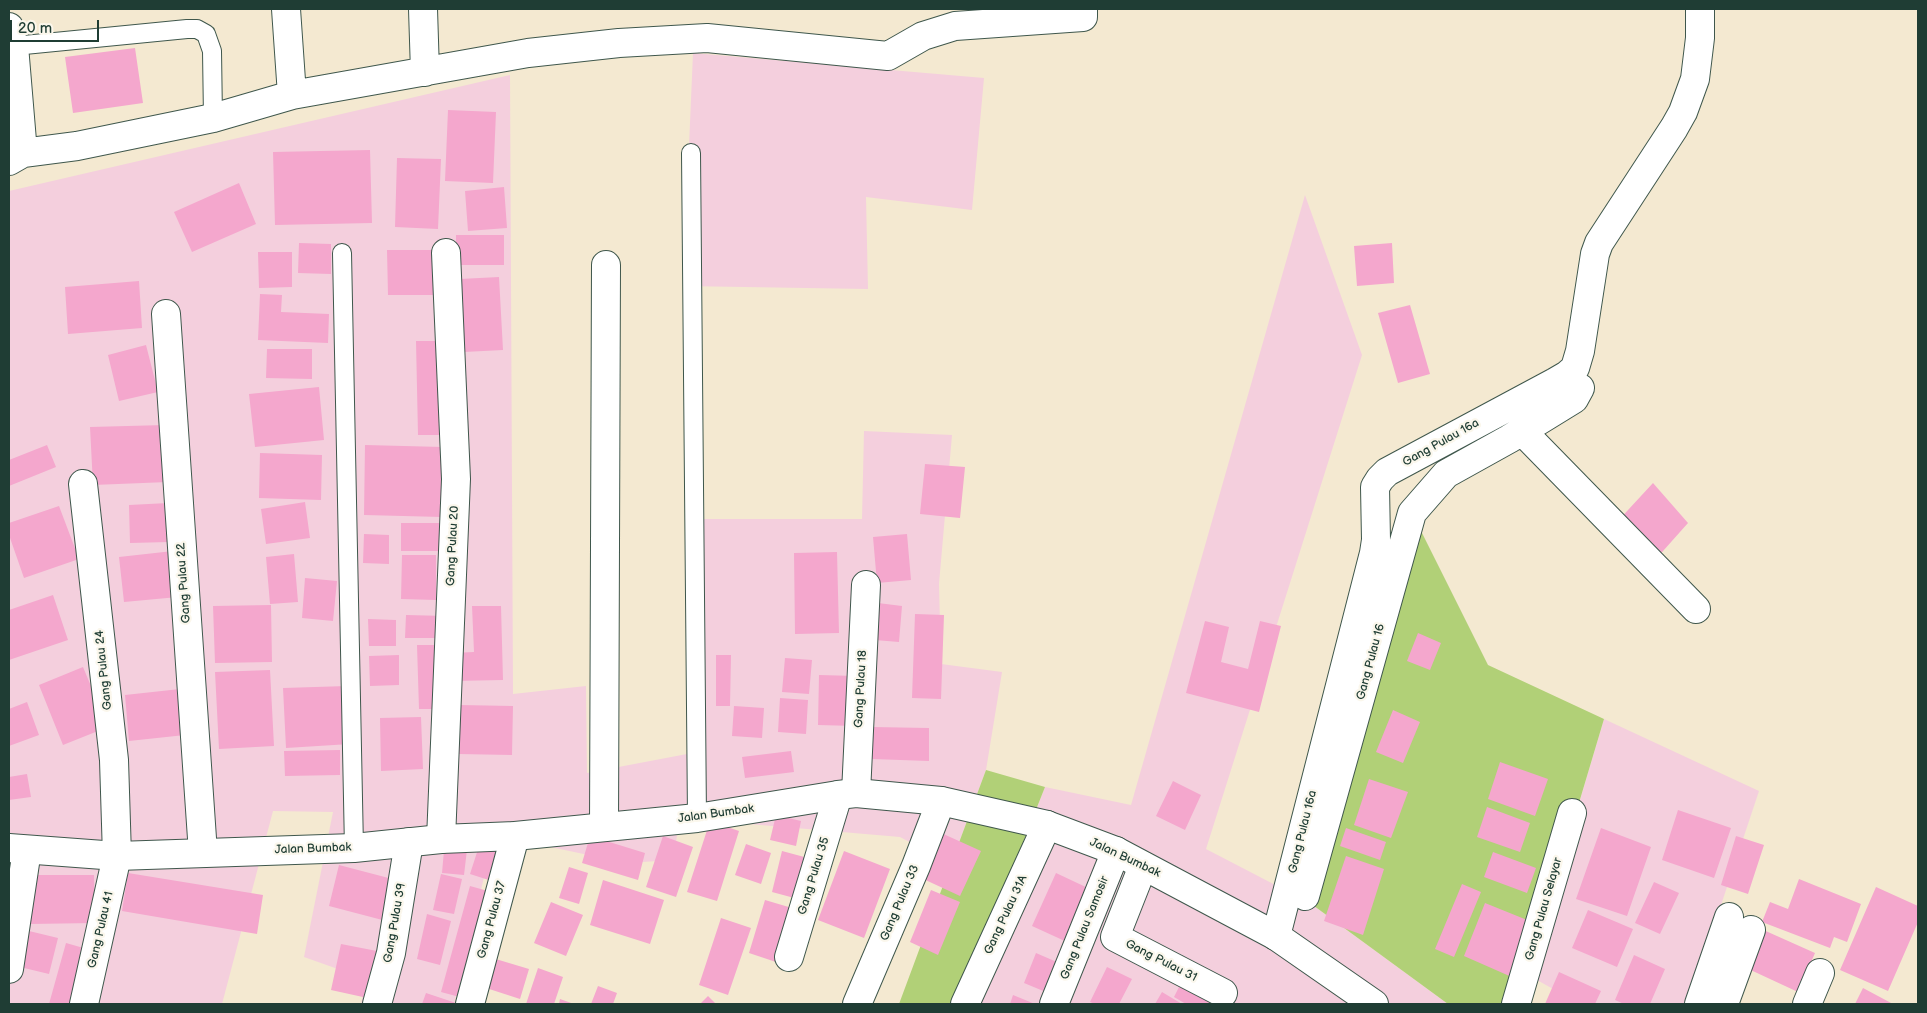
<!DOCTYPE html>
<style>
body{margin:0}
#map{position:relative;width:1927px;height:1013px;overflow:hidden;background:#f4e9d1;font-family:"Balsamiq Sans",sans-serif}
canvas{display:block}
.frame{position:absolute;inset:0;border:10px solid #1f3d34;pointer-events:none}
.scale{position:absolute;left:10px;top:20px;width:89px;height:22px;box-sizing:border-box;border:2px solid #1f3d34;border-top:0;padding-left:6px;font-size:15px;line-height:18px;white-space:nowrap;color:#1f3d34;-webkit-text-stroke:4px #fbf7ec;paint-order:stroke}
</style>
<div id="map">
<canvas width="1927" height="1013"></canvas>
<div class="frame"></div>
<div class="scale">20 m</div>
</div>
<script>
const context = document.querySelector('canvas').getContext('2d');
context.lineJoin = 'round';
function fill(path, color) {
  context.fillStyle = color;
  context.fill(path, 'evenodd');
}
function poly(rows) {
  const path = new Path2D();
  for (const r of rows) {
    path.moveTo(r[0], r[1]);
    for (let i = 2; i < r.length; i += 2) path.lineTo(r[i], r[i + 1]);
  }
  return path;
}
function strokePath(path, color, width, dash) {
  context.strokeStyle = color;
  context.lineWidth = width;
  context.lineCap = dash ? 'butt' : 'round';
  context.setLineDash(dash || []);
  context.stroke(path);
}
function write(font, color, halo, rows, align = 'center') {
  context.font = font + ' "Balsamiq Sans",sans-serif';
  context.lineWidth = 4.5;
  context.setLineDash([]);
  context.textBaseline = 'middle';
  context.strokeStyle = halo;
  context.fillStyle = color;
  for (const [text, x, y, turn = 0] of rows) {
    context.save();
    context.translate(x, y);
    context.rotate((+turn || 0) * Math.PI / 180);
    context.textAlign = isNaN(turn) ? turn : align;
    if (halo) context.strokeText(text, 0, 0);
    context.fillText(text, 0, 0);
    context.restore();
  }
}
const built = poly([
 [693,53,984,78,972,210,866,197,868,289,683,286],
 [510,75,513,694,586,686,587,773,687,754,685,519,862,519,864,431,952,435,939,584,941,664,1002,672,986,770,951,864,900,837,679,818,674,860,626,863,494,835,454,1004,361,1004,366,979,304,957,333,812,273,811,222,1004,9,1004,9,191],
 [1305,195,1362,355,1206,849,1310,903,1448,1004,959,1004,1045,787,1131,805],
 [1604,719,1759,791,1688,1004,1580,1004,1528,975]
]);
const green = poly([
 [1412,513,1488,665,1604,719,1519,1004,1448,1004,1310,903],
 [986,770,1045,787,959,1004,899,1004]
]);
const building = poly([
 [135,48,143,103,73,113,65,57],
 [448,110,496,112,493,183,445,181],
 [370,150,372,223,275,225,273,152],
 [397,158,441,159,438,229,395,227],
 [239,183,256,224,192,252,174,212],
 [504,187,507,228,468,231,465,191],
 [456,235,504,235,504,265,456,265],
 [299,243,331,244,331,274,298,273],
 [1392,243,1394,283,1357,286,1354,246],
 [387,250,439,250,439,295,388,295],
 [258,252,292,252,292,287,259,288],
 [499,277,503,350,464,352,460,279],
 [139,281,142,328,68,334,65,287],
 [260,294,282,295,281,312,329,314,328,343,258,340],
 [1410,305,1430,374,1398,383,1378,313],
 [416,341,446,341,448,435,418,435],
 [146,345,158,392,119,401,108,355],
 [267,349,312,349,312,379,266,378],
 [319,387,324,440,255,447,249,394],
 [165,425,168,482,93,485,90,427],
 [47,445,56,467,9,486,9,460],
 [365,445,443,447,442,517,364,515],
 [260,453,322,455,321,500,259,498],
 [925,464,965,467,960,518,920,514],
 [1653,483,1688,523,1655,560,1616,523],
 [305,502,310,538,266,544,261,509],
 [168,503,169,542,130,543,129,505],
 [59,506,79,559,24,578,9,535,9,523],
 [401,523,440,523,440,551,401,551],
 [364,534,389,535,389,564,363,563],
 [907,534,911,580,877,583,873,537],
 [173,551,178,597,124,602,119,557],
 [837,552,839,633,795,634,794,553],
 [294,554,298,602,270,604,266,557],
 [402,555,436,555,436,600,401,599],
 [305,578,337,581,333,621,302,618],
 [53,595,68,640,9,660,9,610],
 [878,603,902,606,899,642,875,640],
 [271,605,272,662,215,663,213,606],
 [472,606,501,606,503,680,452,681,452,653,474,652],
 [915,614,944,615,941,699,912,698],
 [406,615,446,616,447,638,405,638],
 [368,619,396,620,396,646,369,646],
 [1205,621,1229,627,1221,662,1248,669,1260,621,1281,626,1259,712,1186,693],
 [1418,633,1441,643,1430,670,1407,661],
 [417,645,437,645,438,709,419,709],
 [399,655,399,685,370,686,369,656],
 [716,655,731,655,730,706,716,706],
 [785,658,812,660,809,694,782,692],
 [83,667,108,727,63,745,39,685],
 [270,670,274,746,219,749,215,672],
 [819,675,856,676,855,726,818,725],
 [347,686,350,744,286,748,283,688],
 [180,689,185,735,129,741,125,695],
 [780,698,808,700,806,734,778,732],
 [27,702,39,735,9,746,9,709],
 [459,705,513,706,512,755,458,754],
 [734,706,764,708,762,738,732,736],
 [1393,710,1420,722,1403,763,1376,752],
 [421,717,423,769,381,771,380,718],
 [872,727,929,728,929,761,872,759],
 [340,750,340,775,285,776,284,751],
 [791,751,794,772,745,778,742,757],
 [1500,762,1548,779,1535,816,1488,799],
 [27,774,31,797,9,800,9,777],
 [1369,779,1408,792,1391,838,1354,825],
 [1173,781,1201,795,1185,830,1156,816],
 [1487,807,1530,823,1520,852,1477,837],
 [1678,810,1731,828,1714,878,1662,860],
 [776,815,801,821,796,846,770,840],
 [710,821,739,831,717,901,687,892],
 [1346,828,1386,842,1380,860,1340,846],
 [1601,828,1651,847,1627,916,1576,899],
 [939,832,981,851,960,896,919,877],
 [590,836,645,853,638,880,582,863],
 [663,836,693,847,676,897,646,887],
 [1736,836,1764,845,1748,894,1721,885],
 [445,839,468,841,464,875,442,873],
 [480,843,508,853,498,883,470,874],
 [746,844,771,853,761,884,735,875],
 [782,851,808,858,798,899,772,892],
 [844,851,890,869,864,938,818,920],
 [1493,852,1536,868,1527,893,1484,877],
 [1346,856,1384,869,1363,935,1324,921],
 [339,865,400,881,390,922,329,906],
 [569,867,588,873,579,904,559,898],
 [128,873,263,895,257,934,122,911],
 [1056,873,1090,889,1067,942,1032,926],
 [441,874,462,879,454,914,433,910],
 [28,875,94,875,95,923,29,924],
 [1799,879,1861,904,1847,942,1834,937,1830,948,1762,922,1770,902,1788,909],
 [603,880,664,900,650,944,590,925],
 [1654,882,1679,893,1660,934,1635,923],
 [1462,884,1481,892,1454,957,1435,949],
 [470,886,495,893,467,999,441,992],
 [1876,887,1918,906,1918,922,1888,991,1840,970],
 [931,890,960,902,938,955,910,942],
 [765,900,792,908,776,962,749,953],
 [551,902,583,915,566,956,534,943],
 [1485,903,1537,924,1514,978,1464,956],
 [1588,910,1633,929,1617,967,1572,948],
 [427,914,451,921,440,965,417,959],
 [721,918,751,928,728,995,699,985],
 [1759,928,1815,953,1798,992,1742,966],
 [29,931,58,938,49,974,20,967],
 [66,943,94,951,79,1004,49,1004],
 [341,944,382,952,372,999,331,990],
 [1036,953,1066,966,1053,995,1024,983],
 [1634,955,1665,969,1650,1004,1624,1004,1615,1000],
 [489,957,529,969,520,999,480,986],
 [1107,967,1132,979,1119,1004,1095,1004,1090,1002],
 [538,968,563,977,554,1004,526,1004],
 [1559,972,1601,991,1595,1004,1545,1004],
 [1184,977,1231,1004,1186,1004,1174,997],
 [598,986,617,993,613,1004,591,1004],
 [1863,988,1893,1004,1855,1004],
 [1162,992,1182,1004,1155,1004],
 [426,993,459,1004,422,1004],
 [1013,995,1035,1004,1010,1004],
 [708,996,716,1004,700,1004],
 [560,999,574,1004,559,1004]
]);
const service = poly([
 [14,46,187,29,197,29,206,34,212,51,213,118],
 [691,153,697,818],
 [342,253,354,848]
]);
const minor = poly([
 [286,9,292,95],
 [423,9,425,72],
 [9,27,14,46,23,153,9,161],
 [23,153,77,146,213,118,292,95,528,53,619,43,707,38,888,56,923,36,955,26,1083,17,1083,9],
 [166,314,203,853],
 [1522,431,1696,609],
 [83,484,114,760,117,856,84,1004],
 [856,793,866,585],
 [604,827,606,265],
 [441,839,456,479,446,253],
 [1143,866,1115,937,1223,993],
 [1305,896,1412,513,1446,474,1509,439,1574,399,1580,388],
 [1276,936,1374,553,1376,540,1375,487,1380,479,1387,472,1555,382,1567,375,1575,368,1580,351,1595,254,1599,243,1674,128,1683,112,1695,79,1700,38,1700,9],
 [789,957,838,795],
 [9,969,27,850],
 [377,1004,391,953,409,842],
 [470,1004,515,836],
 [857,1004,916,866,941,801],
 [965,1004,1047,825],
 [1054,1004,1116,851],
 [1516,1004,1572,813],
 [1699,1004,1729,917],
 [1724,1004,1751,930],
 [1807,1004,1820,973]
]);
const tertiary = poly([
 [9,848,117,856,354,848,441,839,515,836,697,818,838,795,856,793,941,801,1047,825,1116,851,1276,936,1374,1004]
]);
const streetNames = [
 ["Gang Pulau 16a",1441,443,-29],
 ["Gang Pulau 20",453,546,-87],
 ["Gang Pulau 22",184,583,-94],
 ["Gang Pulau 16",1371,662,-75],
 ["Gang Pulau 24",104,670,-96],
 ["Gang Pulau 18",861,689,-87],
 ["Jalan Bumbak",716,814,-8],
 ["Gang Pulau 16a",1303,832,-76],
 ["Jalan Bumbak",313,849,-2],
 ["Jalan Bumbak",1125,858,25],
 ["Gang Pulau 35",814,876,-73],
 ["Gang Pulau 33",900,903,-67],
 ["Gang Pulau Selayar",1544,909,-74],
 ["Gang Pulau 31A",1006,915,-65],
 ["Gang Pulau 37",492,920,-75],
 ["Gang Pulau 39",395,923,-80],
 ["Gang Pulau Samosir",1085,928,-68],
 ["Gang Pulau 41",101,930,-77],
 ["Gang Pulau 31",1161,961,27]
];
fill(built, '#f4cfdd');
fill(green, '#b1d077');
fill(building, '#f4a7cd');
strokePath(service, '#3f574c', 20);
strokePath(minor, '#3f574c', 30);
strokePath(tertiary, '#3f574c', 30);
strokePath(service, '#fff', 18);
strokePath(minor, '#fff', 28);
strokePath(tertiary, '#fff', 28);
write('12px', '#1f3d34', '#fbf7ec', streetNames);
</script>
